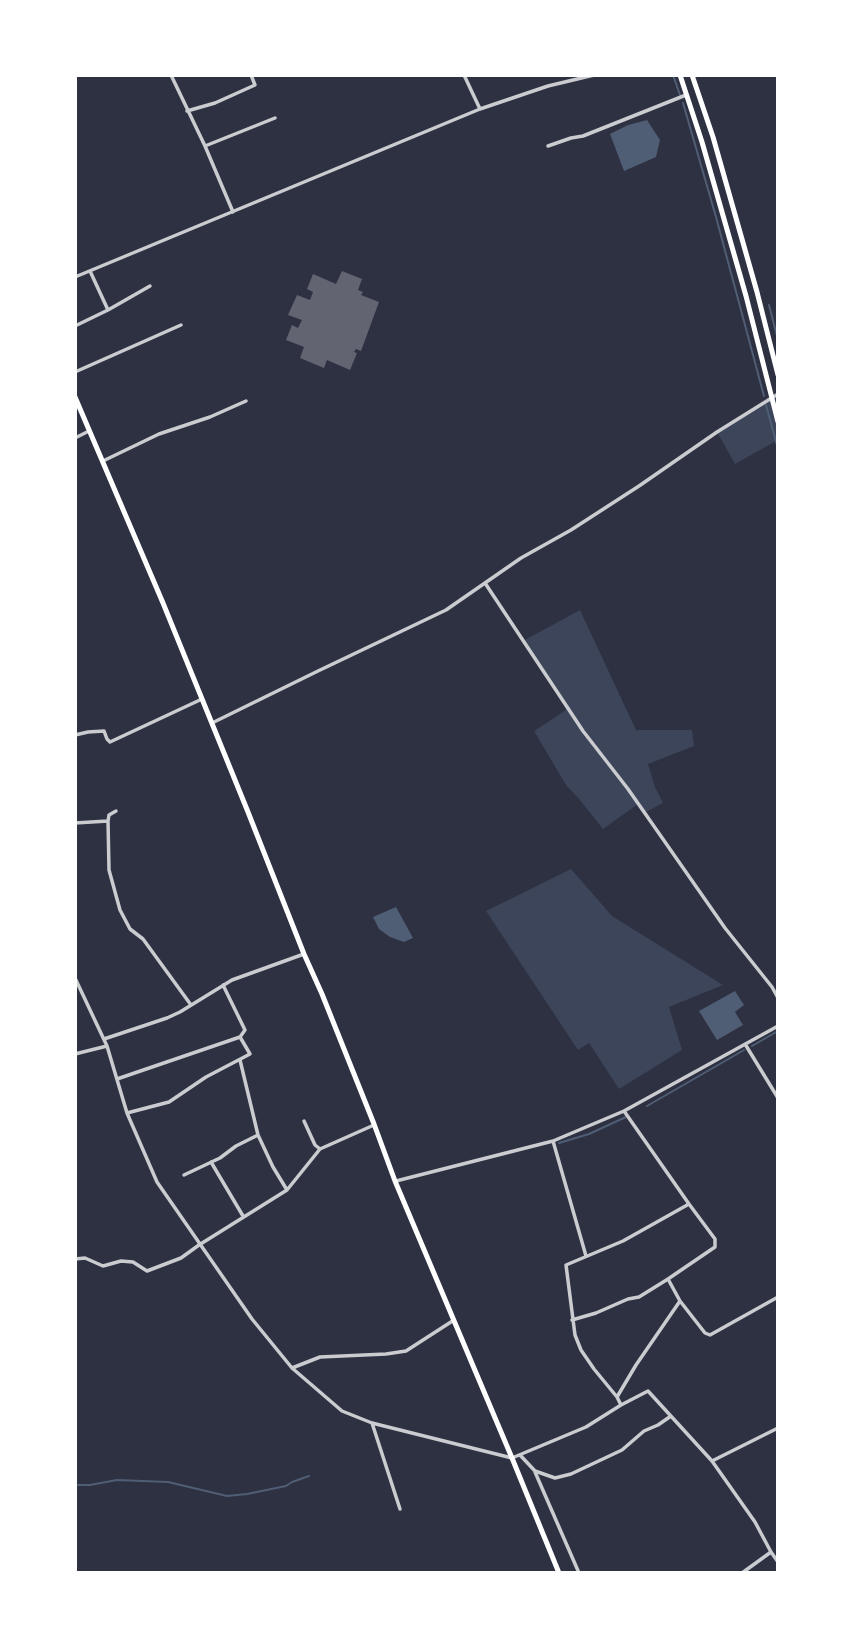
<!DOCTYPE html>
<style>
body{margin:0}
#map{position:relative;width:853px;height:1648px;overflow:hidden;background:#2d3142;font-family:Overpass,sans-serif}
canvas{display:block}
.frame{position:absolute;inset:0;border:77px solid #fff;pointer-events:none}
</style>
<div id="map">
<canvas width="853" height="1648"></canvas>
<div class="frame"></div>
</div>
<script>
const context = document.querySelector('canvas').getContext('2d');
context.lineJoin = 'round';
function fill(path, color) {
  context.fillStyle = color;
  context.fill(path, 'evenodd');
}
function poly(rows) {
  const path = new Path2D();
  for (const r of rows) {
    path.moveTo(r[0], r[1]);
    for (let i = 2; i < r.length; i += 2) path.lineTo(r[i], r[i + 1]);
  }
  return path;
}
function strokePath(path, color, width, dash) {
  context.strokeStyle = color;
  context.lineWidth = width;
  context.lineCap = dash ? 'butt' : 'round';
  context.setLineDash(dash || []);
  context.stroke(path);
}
const green = poly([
 [778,394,778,440,735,464,717,432],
 [580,610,636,730,692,730,694,746,648,764,655,787,663,803,644,813,638,804,603,829,579,799,566,785,534,731,569,708,523,641],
 [571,869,612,916,723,985,669,1007,682,1050,619,1089,589,1043,578,1050,486,911]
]);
const water = poly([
 [647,120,660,140,656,157,624,171,610,134,628,125],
 [396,907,413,938,404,942,390,937,379,929,373,917],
 [735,991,744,1005,735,1012,743,1025,717,1040,699,1011]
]);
const stream = poly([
 [673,75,680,95],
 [683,103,716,217,764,396],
 [769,305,778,340],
 [766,405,778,449],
 [752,1046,778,1031],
 [647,1106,744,1050],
 [559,1143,589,1134,626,1117],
 [75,1485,90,1485,117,1480,168,1482,227,1496,247,1494,286,1486,292,1482,309,1476]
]);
const building = poly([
 [342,271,362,279,358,290,363,292,361,295,379,302,361,351,356,349,354,352,357,353,350,370,327,360,324,368,300,358,304,347,286,340,292,325,298,328,302,320,288,315,297,295,310,300,313,292,307,289,313,274,336,284]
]);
const minor = poly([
 [171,75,205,146,233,212],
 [464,75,480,109],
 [187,111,215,103,255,85,251,75],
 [205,146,275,118],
 [548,146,571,138,583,136,686,95],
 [90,271,108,310],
 [75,277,480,109,548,86,594,75],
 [75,326,108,310,150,286],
 [75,372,181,325],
 [75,438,89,431],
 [103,461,159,434,210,417,246,401],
 [485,583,583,731,628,789,725,928,772,987,778,998],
 [212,723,318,671,446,610,521,558,571,530,639,486,717,432,778,394],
 [75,735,88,732,104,731,107,739,110,742,202,699],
 [116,811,109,815,108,821,109,870,120,910,130,929,143,939,191,1005],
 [75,823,108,821],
 [75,978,107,1046,127,1113,157,1182,252,1319,292,1368,342,1411,372,1423,512,1458,586,1427,621,1405,648,1391,712,1461,755,1522,771,1552,742,1573],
 [104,1039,167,1018,180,1012,232,980,304,954],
 [745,1044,778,1098],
 [75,1054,107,1046],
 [240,1060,258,1135,273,1167,287,1190],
 [117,1079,240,1037,245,1030,223,985],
 [624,1111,689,1204],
 [127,1113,169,1102,206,1077,250,1054,240,1037],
 [304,1121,315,1145,320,1149],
 [553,1141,586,1256],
 [211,1162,243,1216],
 [184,1175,220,1158,236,1146,258,1135],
 [396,1181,553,1141,624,1111,778,1026],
 [75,1259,85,1258,103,1266,121,1261,133,1262,147,1271,181,1258,199,1245,287,1190,320,1149,374,1125],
 [680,1301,705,1333,710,1335,778,1297],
 [572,1320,596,1313,628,1299,639,1297,668,1279],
 [292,1368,320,1357,386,1354,406,1351,454,1320],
 [617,1397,636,1365,680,1301,668,1279,715,1247,715,1239,689,1204,623,1241,566,1265,575,1335,581,1350,594,1369,617,1397,621,1405],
 [372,1423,400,1509],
 [520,1455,535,1471,555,1478,571,1474,622,1450,644,1431,658,1425,671,1416],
 [712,1461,778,1428],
 [535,1472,579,1573],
 [771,1552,778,1562]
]);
const primary = poly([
 [680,75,702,142,746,296,778,422],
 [692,75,713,137,757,292,778,375],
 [75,397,163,603,248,812,304,954,322,994,374,1124,395,1181,512,1458,559,1573]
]);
fill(green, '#3c4559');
fill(water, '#4f5d75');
strokePath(stream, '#4f5d75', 2);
fill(building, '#626471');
strokePath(minor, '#caccd0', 3.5);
strokePath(primary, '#fff', 5);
</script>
